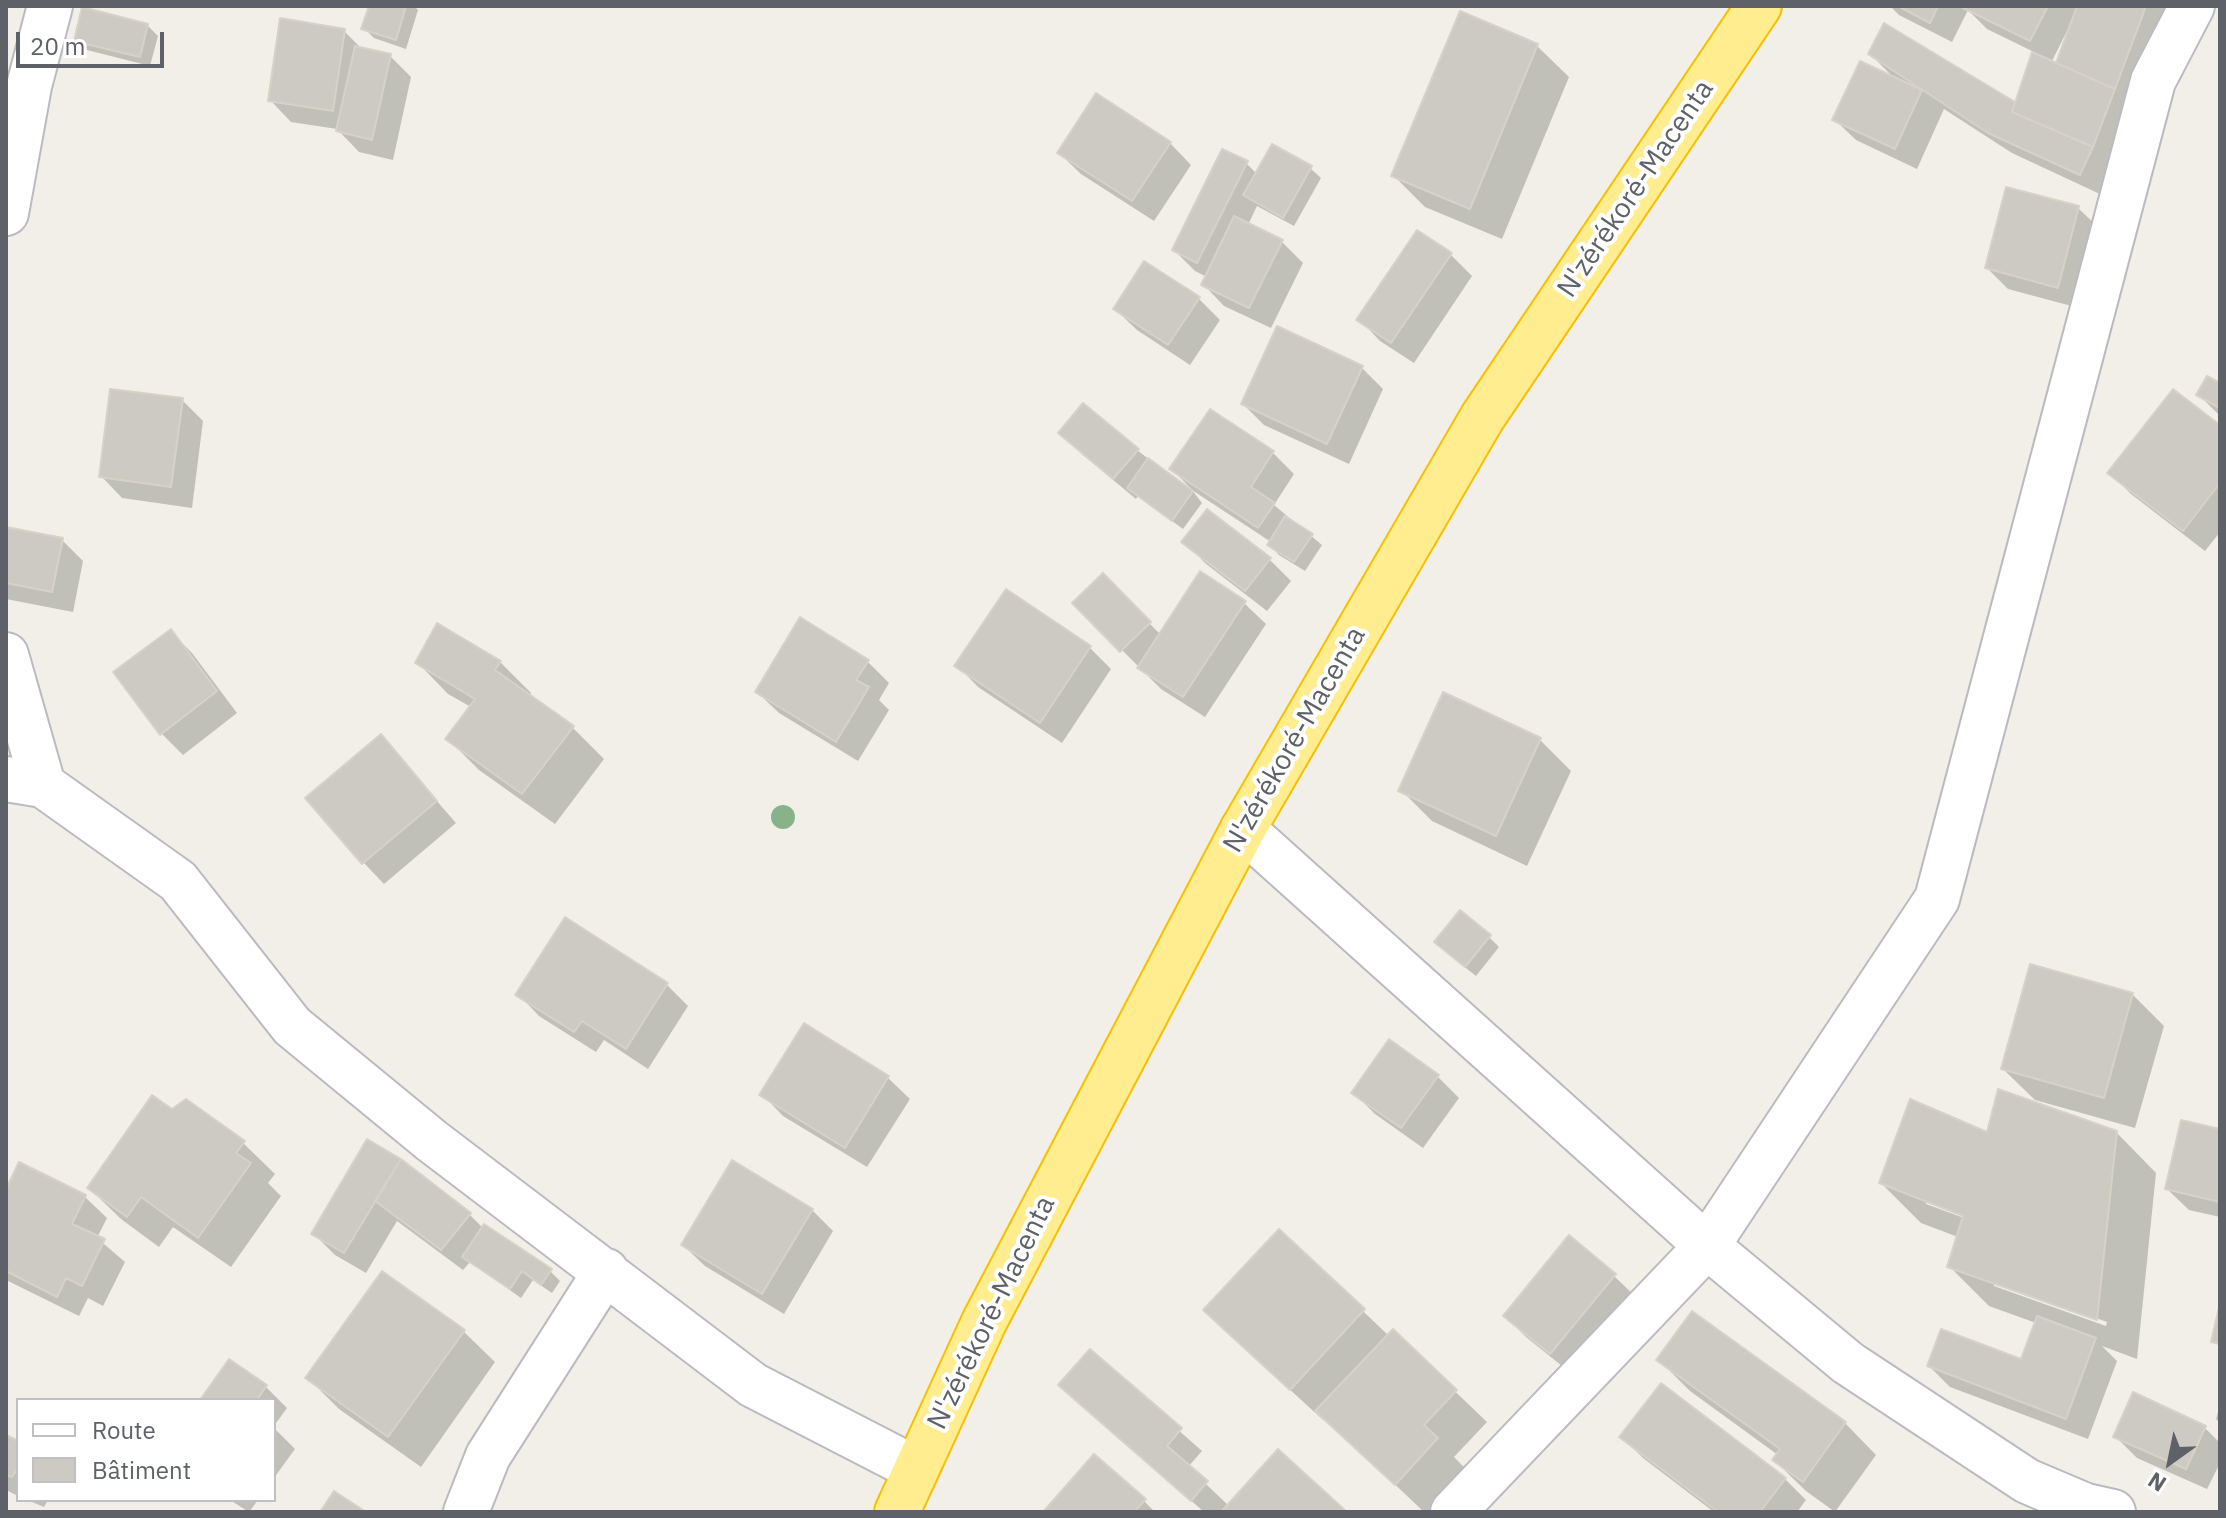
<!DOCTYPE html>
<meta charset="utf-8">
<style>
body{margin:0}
#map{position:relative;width:2226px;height:1518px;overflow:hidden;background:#f1efe7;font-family:"IBM Plex Sans",sans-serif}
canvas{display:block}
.frame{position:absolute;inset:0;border:8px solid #5e6167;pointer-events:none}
.legend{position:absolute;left:16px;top:1398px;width:260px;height:104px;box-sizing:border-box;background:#fff;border:2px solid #bfc0c2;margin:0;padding:10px 14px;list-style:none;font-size:24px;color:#5e6167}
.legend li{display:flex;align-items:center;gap:16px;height:40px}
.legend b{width:40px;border:2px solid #bfc0c2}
.north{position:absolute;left:2130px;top:1422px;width:80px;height:80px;-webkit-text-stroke:6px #fff;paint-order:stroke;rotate:213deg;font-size:22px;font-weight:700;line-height:32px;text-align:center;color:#5e6167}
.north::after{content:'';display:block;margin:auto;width:28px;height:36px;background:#5e6167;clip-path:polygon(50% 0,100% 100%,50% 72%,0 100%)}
.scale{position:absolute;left:16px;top:32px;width:148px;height:36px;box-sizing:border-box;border:4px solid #5e6167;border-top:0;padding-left:10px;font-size:24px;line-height:28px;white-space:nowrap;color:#5e6167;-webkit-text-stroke:6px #fff;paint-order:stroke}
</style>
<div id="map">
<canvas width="2226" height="1518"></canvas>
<div class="frame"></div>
<ul class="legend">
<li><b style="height:10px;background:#fff"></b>Route</li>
<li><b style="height:22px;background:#cccac3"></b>Bâtiment</li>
</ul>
<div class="north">N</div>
<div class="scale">20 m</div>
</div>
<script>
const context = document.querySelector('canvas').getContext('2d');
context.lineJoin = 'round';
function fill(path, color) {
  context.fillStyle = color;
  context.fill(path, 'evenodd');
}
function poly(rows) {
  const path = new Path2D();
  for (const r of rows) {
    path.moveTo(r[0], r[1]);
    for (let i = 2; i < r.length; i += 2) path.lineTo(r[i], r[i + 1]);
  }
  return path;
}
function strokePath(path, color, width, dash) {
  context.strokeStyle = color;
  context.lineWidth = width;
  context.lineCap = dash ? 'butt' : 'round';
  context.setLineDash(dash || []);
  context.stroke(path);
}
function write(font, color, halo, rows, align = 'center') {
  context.font = font + ' "IBM Plex Sans",sans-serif';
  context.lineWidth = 8;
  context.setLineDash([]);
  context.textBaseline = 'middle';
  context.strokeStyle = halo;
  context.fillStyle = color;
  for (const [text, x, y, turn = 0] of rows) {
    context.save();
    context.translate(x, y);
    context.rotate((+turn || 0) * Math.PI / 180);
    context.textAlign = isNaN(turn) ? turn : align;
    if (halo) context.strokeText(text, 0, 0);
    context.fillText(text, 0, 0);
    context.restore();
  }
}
const shadow = poly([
 [371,6,414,6,418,10,406,49,374,38,364,28],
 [1890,6,1962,6,1965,9,1967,6,2175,6,2102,195,2012,153,1944,109,1917,169,1856,140,1834,119,1894,78,1870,54,1885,26,2016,105,2034,52,1987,29,1968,10,1952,42,1899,15],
 [2067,31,2070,32,2057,66,2051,63],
 [1461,14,1537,46,1569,77,1502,239,1425,207,1394,176],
 [147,25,158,36,150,66,87,50,76,40],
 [344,31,363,50,390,56,411,77,393,160,359,152,337,129,291,122,270,100],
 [1170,143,1191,165,1154,221,1081,174,1059,153],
 [1246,163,1257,174,1310,168,1321,178,1294,226,1257,206,1248,225,1282,242,1303,263,1271,328,1224,306,1203,284,1207,277,1195,271,1174,250],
 [2078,208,2100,229,2079,308,2008,289,1987,268],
 [1451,255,1472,276,1414,363,1380,341,1359,319],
 [1198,298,1220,320,1190,365,1137,330,1115,309],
 [1362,368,1383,389,1349,464,1264,425,1243,404],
 [2220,385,2220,416,2199,395],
 [182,400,203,421,192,508,122,498,101,476],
 [2220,428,2220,532,2205,551,2131,494,2110,473],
 [1060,433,1137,450,1190,491,1191,489,1172,469,1273,453,1294,474,1274,505,1322,545,1305,571,1279,555,1269,544,1271,542,1192,490,1202,503,1183,529,1138,496,1136,499,1082,454],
 [6,529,62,540,83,561,73,612,6,599],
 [1184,541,1269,559,1291,581,1267,611,1205,563],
 [1102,576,1161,635,1244,603,1266,624,1205,717,1161,689,1075,603],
 [170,631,192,653,237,713,183,755,162,734],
 [1090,648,1111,669,1062,743,978,687,957,665],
 [867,661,889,683,879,700,889,710,858,761,779,713,757,692],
 [417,662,500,662,531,693,529,697,573,728,604,759,555,824,479,770,448,739,471,707,448,694],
 [381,737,456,823,384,884,363,862],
 [1540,740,1571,771,1527,866,1432,821,1401,790],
 [1489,937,1499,947,1476,976,1447,953],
 [666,984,688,1006,648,1069,604,1040,596,1052,539,1016,518,994],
 [2132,994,2164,1026,2135,1128,2035,1100,2003,1069],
 [805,1025,888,1078,910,1099,867,1167,783,1116,762,1094],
 [1389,1042,1438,1077,1459,1098,1423,1148,1375,1114,1354,1093],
 [172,1112,243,1143,275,1174,268,1183,281,1196,231,1267,173,1227,159,1247,121,1219,89,1188],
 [2220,1131,2220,1217,2189,1210,2167,1189],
 [2116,1132,2156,1173,2137,1359,2102,1346,2117,1361,2088,1439,1950,1387,1929,1366,2022,1361,2036,1323,1989,1306,1949,1266,1958,1237,1921,1223,1881,1183,1989,1135],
 [1926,1200,1973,1218,1972,1221,1926,1204],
 [1994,1281,2107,1322,2106,1326,1994,1286],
 [368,1142,469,1214,483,1228,550,1271,560,1281,552,1293,533,1280,521,1298,470,1262,463,1270,397,1221,366,1273,335,1255,313,1233],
 [6,1194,85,1197,107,1218,97,1238,125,1262,103,1306,88,1298,79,1316,6,1280],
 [812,1210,833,1231,784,1314,705,1266,683,1245],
 [1279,1231,1389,1336,1393,1332,1487,1422,1454,1457,1468,1471,1430,1512,1424,1512,1325,1418,1323,1420,1237,1341],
 [1614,1276,1636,1297,1572,1374,1526,1337,1505,1316],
 [463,1331,495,1362,421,1467,339,1409,308,1378],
 [1090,1352,1202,1451,1188,1467,1229,1506,1344,1512,1204,1512,1061,1385],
 [1659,1360,1845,1423,1876,1455,1835,1512,1806,1491,1774,1460,1778,1455,1690,1391],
 [230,1362,266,1387,287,1408,274,1426,274,1400,202,1400],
 [1661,1385,1785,1479,1806,1500,1797,1512,1714,1512,1643,1458,1622,1437],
 [2220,1406,2220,1423,2216,1419],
 [274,1428,295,1449,274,1478],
 [2205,1428,2220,1443,2220,1463,2207,1489,2137,1458,2115,1436],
 [6,1438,18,1444,18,1496,6,1490],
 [27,1500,48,1500,44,1507],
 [230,1500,258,1500,249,1512],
 [1144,1501,1155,1512,1045,1512]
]);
const building = poly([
 [369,6,406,6,396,40,361,29,369,6],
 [1898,6,1938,6,1930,23,1898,6],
 [1964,6,2048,6,2030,41,1963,8,1964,6],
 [2077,6,2146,6,2115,89,2056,63,2077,6],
 [82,7,148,24,140,57,74,41,82,7],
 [1460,11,1538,44,1470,209,1391,176,1460,11],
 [280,18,345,29,333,111,268,101,280,18],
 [1884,23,2015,102,2012,112,2093,147,2080,175,1988,133,1868,54,1884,23],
 [355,46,391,54,372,140,336,131,355,46],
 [2032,52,2115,89,2093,147,2012,112,2032,52],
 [1860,61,1922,90,1895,149,1832,120,1860,61],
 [1096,93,1171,142,1132,201,1057,153,1096,93],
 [1272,144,1312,166,1283,218,1243,195,1272,144],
 [1222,149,1248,161,1197,263,1172,250,1222,149],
 [2006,187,2079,206,2058,288,1985,268,2006,187],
 [1234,216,1283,240,1249,308,1201,285,1234,216],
 [1417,230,1452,253,1391,343,1356,320,1417,230],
 [1144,261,1200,297,1168,345,1113,309,1144,261],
 [1277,326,1363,366,1327,444,1241,404,1277,326],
 [2207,376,2220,383,2220,408,2196,395,2207,376],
 [110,389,183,398,171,487,99,477,110,389],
 [2173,389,2220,425,2220,483,2183,531,2107,473,2173,389],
 [1083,403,1139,449,1113,479,1058,433,1083,403],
 [1210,409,1274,451,1251,487,1275,503,1258,528,1169,469,1210,409],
 [1148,458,1193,491,1172,521,1127,488,1148,458],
 [1207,509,1271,558,1245,591,1181,542,1207,509],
 [1285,516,1313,534,1294,562,1267,545,1285,516],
 [6,527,63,538,52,592,6,583,6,527],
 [1200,571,1246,601,1183,697,1137,668,1200,571],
 [1103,573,1151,622,1120,652,1072,603,1103,573],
 [1006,589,1091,646,1040,723,954,666,1006,589],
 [800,617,869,660,856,680,869,687,836,742,755,692,800,617],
 [437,623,501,661,495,670,574,726,522,794,445,739,475,699,415,663,437,623],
 [171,629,217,691,160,735,113,672,171,629],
 [1443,692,1541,738,1496,836,1398,791,1443,692],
 [381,734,437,801,362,864,305,798,381,734],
 [1460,910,1491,935,1465,967,1434,942,1460,910],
 [565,917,668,983,626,1049,582,1021,574,1032,515,995,565,917],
 [2030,964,2133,993,2104,1098,2001,1069,2030,964],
 [804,1023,889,1076,845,1148,759,1095,804,1023],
 [1389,1039,1439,1075,1401,1128,1351,1093,1389,1039],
 [1998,1089,2117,1131,2097,1320,1947,1267,1963,1216,1879,1183,1910,1099,1987,1132,1998,1089],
 [152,1095,172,1109,186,1099,245,1141,236,1153,251,1163,198,1238,141,1197,127,1217,87,1188,152,1095],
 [2181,1120,2220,1129,2220,1202,2165,1189,2181,1120],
 [367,1139,401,1159,344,1253,311,1234,367,1139],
 [401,1159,471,1213,441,1250,375,1201,401,1159],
 [732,1160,813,1209,762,1294,681,1245,732,1160],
 [19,1162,86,1195,72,1224,105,1239,82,1286,66,1278,57,1297,6,1271,6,1189,19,1162],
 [484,1224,552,1269,541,1285,522,1271,510,1289,462,1257,484,1224],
 [1279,1229,1365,1309,1290,1390,1203,1310,1279,1229],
 [1569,1235,1616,1274,1550,1354,1503,1316,1569,1235],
 [382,1271,465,1330,388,1437,305,1378,382,1271],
 [2220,1303,2220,1344,2211,1342,2220,1303],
 [1692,1311,1846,1422,1803,1482,1772,1460,1780,1449,1656,1360,1692,1311],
 [2037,1316,2096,1338,2066,1419,1927,1366,1941,1329,2021,1359,2037,1316],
 [1393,1329,1457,1390,1424,1425,1438,1438,1395,1485,1315,1411,1393,1329],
 [1090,1349,1182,1428,1167,1446,1208,1481,1191,1501,1058,1385,1090,1349],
 [229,1359,267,1385,257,1400,200,1400,229,1359],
 [1661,1383,1786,1478,1760,1512,1718,1512,1619,1437,1661,1383],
 [2133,1392,2206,1426,2186,1469,2113,1437,2133,1392],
 [6,1435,18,1441,18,1468,12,1477,6,1475,6,1435],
 [1278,1449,1347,1512,1221,1512,1278,1449],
 [1094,1454,1146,1499,1134,1512,1043,1512,1094,1454],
 [334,1491,366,1512,320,1512,334,1491]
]);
const minor = poly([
 [6,213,29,86,50,6],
 [6,655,43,785],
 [6,779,43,785,178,881,292,1026,432,1141,753,1385,916,1469],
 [1243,829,1707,1246,1848,1363,2027,1481,2086,1506,2113,1512],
 [466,1512,488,1456,606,1271],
 [1453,1512,1707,1246,1937,899,2153,81,2192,6]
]);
const highway = poly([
 [897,1512,984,1322,1243,829,1482,418,1759,6]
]);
const trees = [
 [783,817]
];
const streetNames = [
 ["N'zérékoré-Macenta",1636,189,-56],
 ["N'zérékoré-Macenta",1295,740,-60],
 ["N'zérékoré-Macenta",992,1313,-64]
];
fill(shadow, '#0003');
fill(building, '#cccac3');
strokePath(building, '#d6d2c5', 2);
strokePath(minor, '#b9bbc0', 48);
strokePath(highway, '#f7c100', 48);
strokePath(minor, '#fff', 44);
strokePath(highway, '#ffed90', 44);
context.fillStyle = '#88b38a';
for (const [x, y] of trees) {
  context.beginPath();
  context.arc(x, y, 12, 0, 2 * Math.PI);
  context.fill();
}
write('28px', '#5e6167', '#fff', streetNames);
</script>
